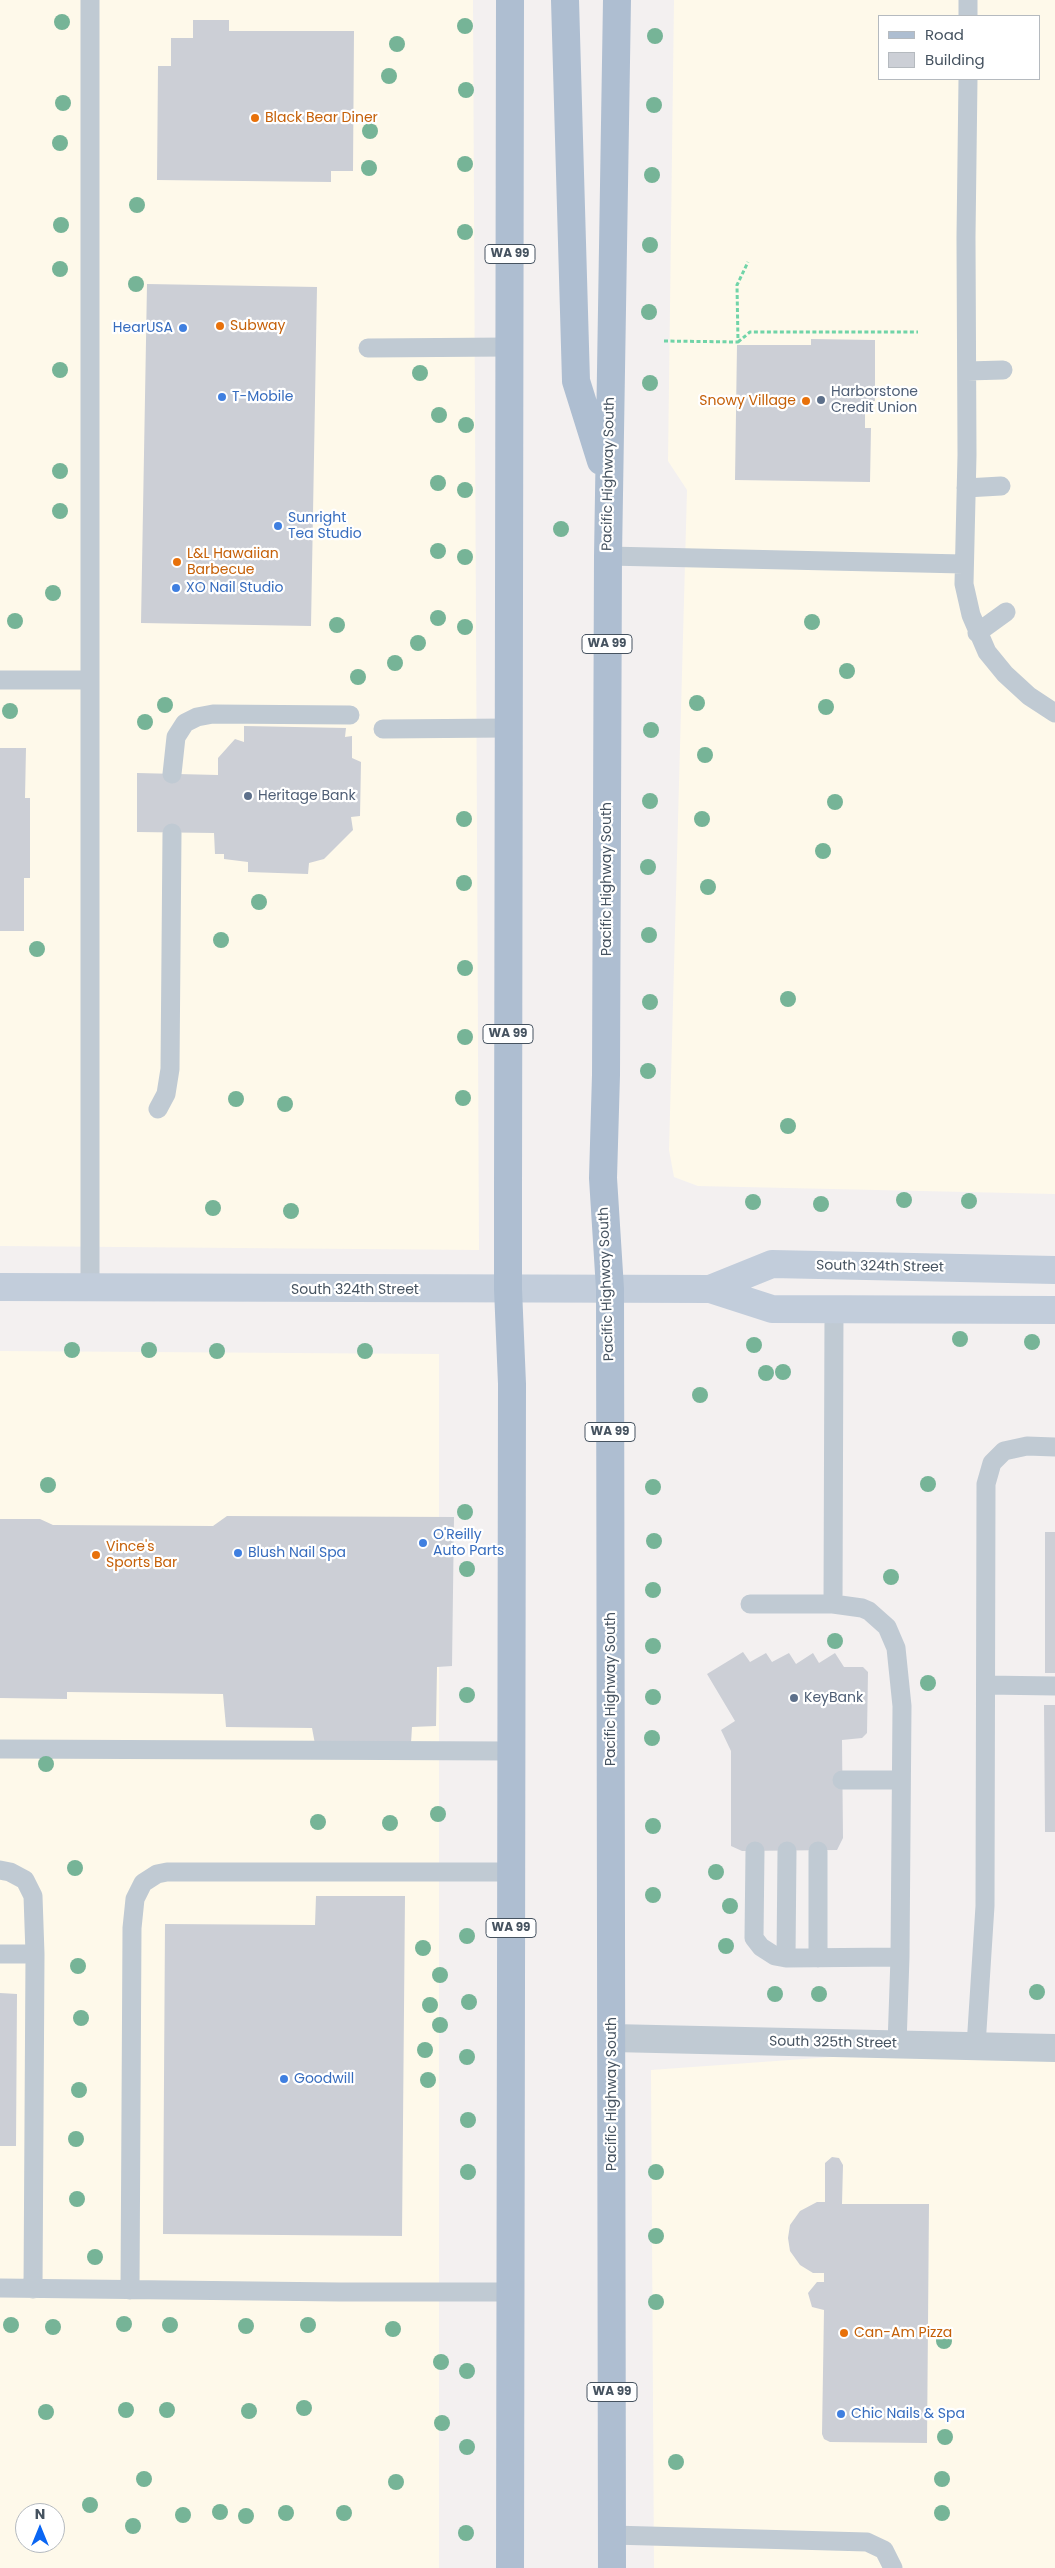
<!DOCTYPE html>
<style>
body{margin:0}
#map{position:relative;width:1055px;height:2568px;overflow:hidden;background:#f3f0f0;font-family:Poppins,sans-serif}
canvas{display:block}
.legend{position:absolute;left:878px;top:15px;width:162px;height:65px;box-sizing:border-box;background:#fff;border:1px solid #b5babf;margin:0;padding:6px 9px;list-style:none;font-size:15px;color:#465360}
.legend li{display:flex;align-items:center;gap:10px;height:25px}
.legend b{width:25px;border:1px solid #b5babf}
.north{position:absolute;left:15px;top:2503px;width:50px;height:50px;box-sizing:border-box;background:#fff;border:1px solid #b5babf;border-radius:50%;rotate:0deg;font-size:14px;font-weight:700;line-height:20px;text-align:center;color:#465360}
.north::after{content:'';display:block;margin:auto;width:18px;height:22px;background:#0a66f3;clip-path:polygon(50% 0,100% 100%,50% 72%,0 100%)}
</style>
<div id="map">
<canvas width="1055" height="2568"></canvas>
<ul class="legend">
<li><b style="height:6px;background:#aebed1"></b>Road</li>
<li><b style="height:14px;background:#cccfd6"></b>Building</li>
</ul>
<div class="north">N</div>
</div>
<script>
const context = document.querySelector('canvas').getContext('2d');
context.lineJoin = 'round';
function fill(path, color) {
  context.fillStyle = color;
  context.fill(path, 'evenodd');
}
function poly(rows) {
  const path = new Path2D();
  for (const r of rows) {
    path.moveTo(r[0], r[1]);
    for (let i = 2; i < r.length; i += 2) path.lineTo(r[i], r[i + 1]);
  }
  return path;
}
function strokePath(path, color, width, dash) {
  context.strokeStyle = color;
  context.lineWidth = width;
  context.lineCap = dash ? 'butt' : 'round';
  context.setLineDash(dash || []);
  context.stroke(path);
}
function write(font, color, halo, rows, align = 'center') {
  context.font = font + ' Poppins,sans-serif';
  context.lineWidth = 4.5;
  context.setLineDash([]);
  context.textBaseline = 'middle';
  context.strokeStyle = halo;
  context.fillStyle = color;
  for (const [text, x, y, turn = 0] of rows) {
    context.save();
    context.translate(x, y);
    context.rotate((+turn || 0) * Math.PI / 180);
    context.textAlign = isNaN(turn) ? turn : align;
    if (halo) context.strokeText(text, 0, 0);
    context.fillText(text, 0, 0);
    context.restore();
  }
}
const commercial = poly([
 [0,0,473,0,479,1250,0,1246],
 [674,0,1055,0,1055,1194,698,1186,674,1177,669,1150,687,490,668,461],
 [879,16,1039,16,1039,79,879,79],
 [0,1351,439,1354,439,2568,0,2568],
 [25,2513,55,2513,55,2543,25,2543],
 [984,2046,1055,2047,1055,2568,654,2568,651,2070]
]);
const building = poly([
 [193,20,229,20,229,31,354,31,353,171,331,171,331,182,157,180,158,66,171,66,171,38,193,38],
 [147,284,317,287,311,626,141,623],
 [811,339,875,340,875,401,865,401,865,428,871,428,870,482,735,480,737,345,811,345],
 [244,726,346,728,345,737,352,736,352,758,361,762,360,816,351,817,353,830,324,859,309,863,308,874,248,872,248,862,224,859,224,854,215,854,214,833,137,832,137,773,218,775,218,758,235,739,244,742],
 [0,748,26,748,25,798,30,798,30,878,24,878,24,931,0,931],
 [227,1516,454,1517,452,1666,437,1667,436,1726,412,1727,411,1743,315,1744,312,1728,226,1727,223,1694,67,1692,67,1699,0,1698,0,1519,40,1519,53,1525,213,1526],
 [1045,1532,1055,1532,1055,1673,1045,1673],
 [743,1652,750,1662,766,1653,772,1662,789,1653,796,1664,813,1653,819,1663,835,1653,844,1667,863,1667,868,1672,867,1733,862,1738,842,1740,843,1838,837,1850,742,1851,731,1846,731,1751,721,1730,735,1721,707,1674],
 [1044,1705,1055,1705,1055,1832,1045,1832],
 [316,1896,405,1896,402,2236,163,2234,165,1924,315,1925],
 [0,1993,17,1994,16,2146,0,2146],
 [832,2157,839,2158,843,2165,842,2204,929,2204,927,2443,830,2442,824,2439,822,2434,824,2310,812,2307,808,2293,817,2282,824,2282,824,2273,813,2273,800,2265,790,2251,788,2238,790,2225,800,2211,817,2202,825,2202,825,2163]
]);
const path = poly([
 [664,341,738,342,737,285,748,262],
 [738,342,750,332,918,332]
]);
const lane = poly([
 [90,0,90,1287],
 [968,16,968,0],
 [968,79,966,237,967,455,964,584,971,615,987,652,1005,674,1029,696,1055,713],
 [368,348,509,347],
 [967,371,1003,370],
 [966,488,1001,486],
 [608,556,963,564],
 [977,633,1006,612],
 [0,680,90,680],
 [383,729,508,728],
 [172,774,176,737,185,723,197,717,213,714,350,715],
 [158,1109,166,1094,170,1069,172,833],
 [750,1604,833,1604,862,1608,869,1611,887,1627,896,1648,902,1706,900,1957,897,2045],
 [833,1604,834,1310],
 [986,1685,1055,1686],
 [0,1749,510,1751],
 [842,1780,900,1780],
 [755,1851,754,1938,761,1947,775,1956,786,1958,900,1957],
 [818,1851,818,1958],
 [0,1870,10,1872,25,1880,33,1896,35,1954,33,2289],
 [0,1954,35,1954],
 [786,1958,787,1851],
 [976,2046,985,1906,986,1484,992,1463,1004,1451,1027,1446,1055,1447],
 [0,2288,340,2292,512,2292],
 [130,2290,132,1928,135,1899,143,1883,157,1874,167,1872,510,1872],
 [612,2535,867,2542,884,2550,893,2568]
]);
const street = poly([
 [612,2038,1055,2048]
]);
const secondary = poly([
 [0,1287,710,1289,772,1309,1055,1310],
 [710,1289,772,1264,1055,1270]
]);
const primary = poly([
 [565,0,576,381,601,461],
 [510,2568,512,1384,508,1289,508,1181,510,0],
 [612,2568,610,1289,603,1178,606,1075,608,556,617,0]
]);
const trees = [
 [62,22],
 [465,26],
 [655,36],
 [397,44],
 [389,76],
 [466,90],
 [63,103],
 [654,105],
 [370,131],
 [60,143],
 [465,164],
 [369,168],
 [652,175],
 [137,205],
 [61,225],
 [465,232],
 [650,245],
 [60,269],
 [136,284],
 [649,312],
 [60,370],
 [420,373],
 [650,383],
 [439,415],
 [466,425],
 [60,471],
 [438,483],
 [465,490],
 [60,511],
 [561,529],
 [438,551],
 [465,557],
 [53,593],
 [438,618],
 [15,621],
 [812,622],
 [337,625],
 [465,627],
 [418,643],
 [395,663],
 [847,671],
 [358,677],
 [697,703],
 [165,705],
 [826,707],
 [10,711],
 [145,722],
 [651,730],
 [705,755],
 [650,801],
 [835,802],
 [464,819],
 [702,819],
 [823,851],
 [648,867],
 [464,883],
 [708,887],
 [259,902],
 [649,935],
 [221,940],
 [37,949],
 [465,968],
 [788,999],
 [650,1002],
 [465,1037],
 [648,1071],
 [463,1098],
 [236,1099],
 [285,1104],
 [788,1126],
 [904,1200],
 [969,1201],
 [753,1202],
 [821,1204],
 [213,1208],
 [291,1211],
 [960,1339],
 [1032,1342],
 [754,1345],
 [72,1350],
 [149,1350],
 [217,1351],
 [365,1351],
 [783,1372],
 [766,1373],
 [700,1395],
 [928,1484],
 [48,1485],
 [653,1487],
 [465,1512],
 [654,1541],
 [467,1569],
 [891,1577],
 [653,1590],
 [835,1641],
 [653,1646],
 [928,1683],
 [467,1695],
 [653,1697],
 [652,1738],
 [46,1764],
 [438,1814],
 [318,1822],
 [390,1823],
 [653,1826],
 [75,1868],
 [716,1872],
 [653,1895],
 [730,1906],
 [467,1936],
 [726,1946],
 [423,1948],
 [78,1966],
 [440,1975],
 [1037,1992],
 [775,1994],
 [819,1994],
 [469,2002],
 [430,2005],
 [81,2018],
 [440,2025],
 [425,2050],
 [467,2057],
 [428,2080],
 [79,2090],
 [468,2120],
 [76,2139],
 [468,2172],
 [656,2172],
 [77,2199],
 [656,2236],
 [95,2257],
 [656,2302],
 [124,2324],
 [11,2325],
 [170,2325],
 [308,2325],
 [246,2326],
 [53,2327],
 [393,2329],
 [944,2341],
 [441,2362],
 [467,2371],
 [304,2408],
 [126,2410],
 [167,2410],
 [249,2411],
 [46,2412],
 [442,2423],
 [945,2437],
 [467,2447],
 [676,2462],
 [144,2479],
 [942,2479],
 [396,2482],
 [90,2505],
 [220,2512],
 [286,2513],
 [344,2513],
 [942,2513],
 [183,2515],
 [246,2516],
 [133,2526],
 [466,2533]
];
const markers = [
 [255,118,5,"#e8710a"],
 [220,326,5,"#e8710a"],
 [183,328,5,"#3f7fe0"],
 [222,397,5,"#3f7fe0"],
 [821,400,5,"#5c6f8a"],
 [806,401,5,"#e8710a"],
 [278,526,5,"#3f7fe0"],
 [177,562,5,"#e8710a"],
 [176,588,5,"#3f7fe0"],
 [248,796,5,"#5c6f8a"],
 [423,1543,5,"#3f7fe0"],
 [238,1553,5,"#3f7fe0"],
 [96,1555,5,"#e8710a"],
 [794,1698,5,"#5c6f8a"],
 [284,2079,5,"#3f7fe0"],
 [844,2333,5,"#e8710a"],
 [841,2414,5,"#3f7fe0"]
];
const shields = [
 [510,254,50],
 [607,644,50],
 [508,1034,50],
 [610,1432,50],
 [511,1928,50],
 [612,2392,50]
];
const shieldNames = [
 ["WA 99",510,254],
 ["WA 99",607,644],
 ["WA 99",508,1034],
 ["WA 99",610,1432],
 ["WA 99",511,1928],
 ["WA 99",612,2392]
];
const foodNames = [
 ["Black Bear Diner",265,118],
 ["Subway",230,326],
 ["Snowy Village",796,401,"right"],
 ["L&L Hawaiian",187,554],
 ["Barbecue",187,570],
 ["Vince's",106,1547],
 ["Sports Bar",106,1563],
 ["Can-Am Pizza",854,2333]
];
const shopNames = [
 ["HearUSA",173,328,"right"],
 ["T-Mobile",232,397],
 ["Sunright",288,518],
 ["Tea Studio",288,534],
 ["XO Nail Studio",186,588],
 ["O'Reilly",433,1535],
 ["Auto Parts",433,1551],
 ["Blush Nail Spa",248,1553],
 ["Goodwill",294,2079],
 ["Chic Nails & Spa",851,2414]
];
const serviceNames = [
 ["Harborstone",831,392],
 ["Credit Union",831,408],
 ["Heritage Bank",258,796],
 ["KeyBank",804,1698]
];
const streetNames = [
 ["Pacific Highway South",609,474,-89],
 ["Pacific Highway South",607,879,-90],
 ["South 324th Street",880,1267,1],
 ["Pacific Highway South",607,1284,-92],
 ["South 324th Street",355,1290],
 ["Pacific Highway South",611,1689,-90],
 ["South 325th Street",833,2043,1],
 ["Pacific Highway South",612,2094,-90]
];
fill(commercial, '#fef9ea');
fill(building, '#cccfd6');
strokePath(path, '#71d4a8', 3, [4, 2.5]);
strokePath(lane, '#c0cad3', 19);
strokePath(street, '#c0cad3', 28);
strokePath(secondary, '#c2cddb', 28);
strokePath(primary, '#aebed1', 28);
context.fillStyle = '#76b497';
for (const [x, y] of trees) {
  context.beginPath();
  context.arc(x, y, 8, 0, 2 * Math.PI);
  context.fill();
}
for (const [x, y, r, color] of markers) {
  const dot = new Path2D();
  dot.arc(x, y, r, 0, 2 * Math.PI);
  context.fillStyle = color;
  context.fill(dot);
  strokePath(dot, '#fff', 2);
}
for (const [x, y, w] of shields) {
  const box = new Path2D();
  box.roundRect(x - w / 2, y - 9.5, w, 19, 4);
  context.fillStyle = '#fff';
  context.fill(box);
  strokePath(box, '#465360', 1);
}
write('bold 12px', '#465360', null, shieldNames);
write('14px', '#c56008', '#fff', foodNames, 'left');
write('14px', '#366cbe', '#fff', shopNames, 'left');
write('14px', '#4e5e75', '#fff', serviceNames, 'left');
write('14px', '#465360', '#fff', streetNames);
</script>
